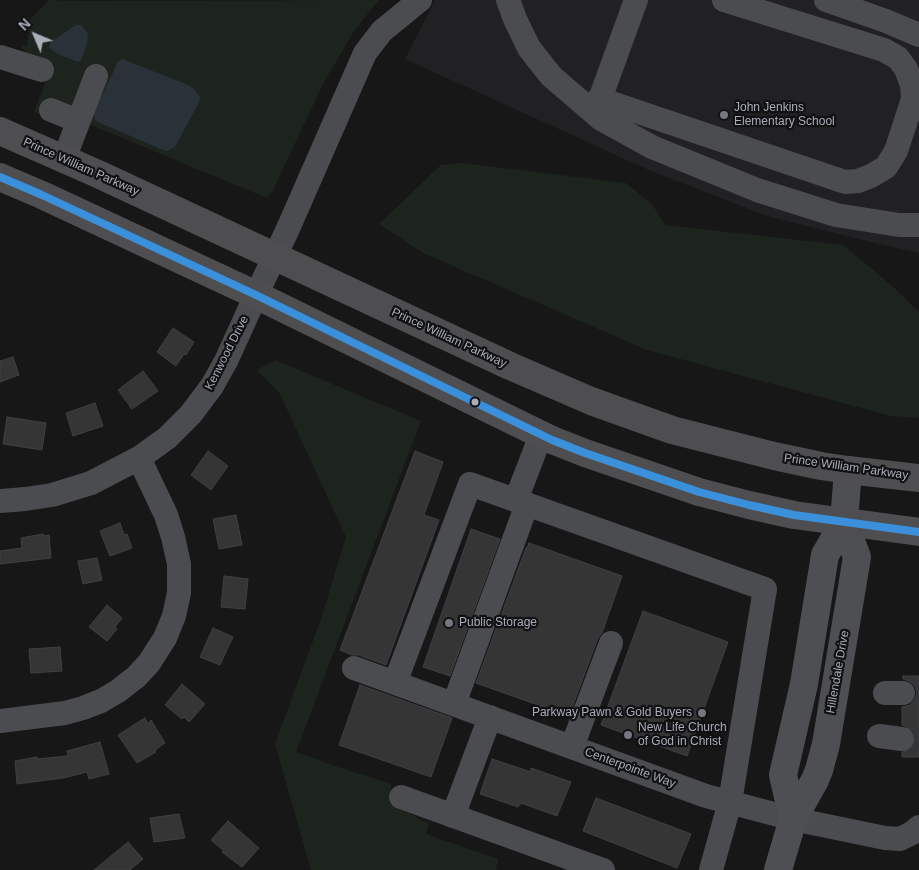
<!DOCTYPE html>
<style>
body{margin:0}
#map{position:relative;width:919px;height:870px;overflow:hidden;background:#171717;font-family:Helvetica,sans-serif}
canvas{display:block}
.north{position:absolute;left:10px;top:10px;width:50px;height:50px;-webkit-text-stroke:4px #111113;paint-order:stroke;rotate:315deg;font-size:14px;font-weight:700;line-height:20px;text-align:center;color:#a8adb8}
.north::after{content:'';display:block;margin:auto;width:18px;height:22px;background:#a8adb8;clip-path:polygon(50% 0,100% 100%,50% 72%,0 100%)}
</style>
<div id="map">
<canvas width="919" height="870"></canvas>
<div class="north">N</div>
</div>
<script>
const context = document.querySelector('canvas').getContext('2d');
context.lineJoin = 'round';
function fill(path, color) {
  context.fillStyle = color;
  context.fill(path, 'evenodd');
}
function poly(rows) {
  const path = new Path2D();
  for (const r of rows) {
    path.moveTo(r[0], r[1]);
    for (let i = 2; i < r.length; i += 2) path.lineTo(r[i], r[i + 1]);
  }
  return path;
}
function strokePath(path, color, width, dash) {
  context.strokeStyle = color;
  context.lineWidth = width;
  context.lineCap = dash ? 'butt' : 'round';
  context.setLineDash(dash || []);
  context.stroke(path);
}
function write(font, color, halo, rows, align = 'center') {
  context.font = font + ' Helvetica,sans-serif';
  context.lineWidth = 4.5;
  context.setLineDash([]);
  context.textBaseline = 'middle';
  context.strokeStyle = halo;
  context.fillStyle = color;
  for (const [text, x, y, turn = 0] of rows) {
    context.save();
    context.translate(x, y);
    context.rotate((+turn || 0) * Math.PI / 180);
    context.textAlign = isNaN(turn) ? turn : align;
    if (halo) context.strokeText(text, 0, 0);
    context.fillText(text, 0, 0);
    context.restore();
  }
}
const built = poly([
 [435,0,919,0,919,253,875,243,767,216,651,171,405,59]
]);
const green = poly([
 [49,0,82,1,379,0,373,7,353,33,324,82,272,192,267,198,84,122,70,128,34,112,46,80,20,45,27,46,29,31,21,31,23,27],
 [462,163,626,183,652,204,665,225,843,245,891,285,919,312,919,418,891,416,647,350,423,253,379,224,441,165],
 [275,360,421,421,296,752,332,765,391,784,389,803,429,824,426,834,498,859,496,870,311,870,275,744,321,619,346,537,280,394,257,370]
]);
const water = poly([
 [76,25,81,25,88,33,87,44,81,60,78,62,60,55,53,51,49,47,51,42,55,39],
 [122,59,186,84,193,88,196,92,200,98,198,104,175,147,167,151,163,150,98,122,95,119,94,112,118,62]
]);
const building = poly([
 [173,328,194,342,186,355,184,354,176,366,157,352,173,328],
 [13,357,19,375,0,382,0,361,13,357],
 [143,371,158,391,132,409,118,390,143,371],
 [95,403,103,426,73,436,66,413,95,403],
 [7,417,46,423,42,450,3,444,7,417],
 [208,451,228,466,211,490,191,475,208,451],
 [415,451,443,462,424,515,439,520,386,665,359,655,352,655,340,650,415,451],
 [236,515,242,545,219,549,213,519,236,515],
 [120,523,124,535,127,534,132,548,110,556,100,531,120,523],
 [471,529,500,539,450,676,423,667,471,529],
 [43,534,44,536,49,535,51,558,0,564,0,551,22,548,21,538,43,534],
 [529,543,622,576,602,633,598,638,569,716,476,683,526,548,527,548,529,543],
 [97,558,102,580,83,584,78,561,97,558],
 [224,576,248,579,245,609,221,607,224,576],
 [107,605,122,618,115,627,117,629,107,641,89,627,107,605],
 [643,611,728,642,687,756,601,725,643,611],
 [213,628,233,637,220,665,200,657,213,628],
 [60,647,62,671,31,673,29,649,60,647],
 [903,676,919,676,919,757,902,757,902,752,908,751,913,748,916,740,915,734,911,728,902,725,902,707,910,705,915,699,917,693,915,686,909,681,903,679,903,676],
 [182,684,205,704,189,722,184,717,182,719,165,705,182,684],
 [360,685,452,718,431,777,339,745,360,685],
 [145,718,148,724,151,720,165,743,155,750,156,752,137,763,118,735,145,718],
 [100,742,109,774,89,779,87,772,63,778,17,784,15,761,37,757,37,759,68,756,67,751,100,742],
 [492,759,531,772,531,768,571,782,557,816,521,803,518,807,480,794,492,759],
 [596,798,691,834,677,868,583,831,596,798],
 [179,814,185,838,154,842,150,818,179,814],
 [228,821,259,848,242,867,222,852,224,851,211,840,228,821],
 [128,842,143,859,130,870,94,870,128,842]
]);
const minorTunnel = poly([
 [902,739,919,740]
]);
const minor = poly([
 [508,0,515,19,529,48,551,76,601,119,652,147,757,190,836,215,899,225,919,225],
 [826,0,886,21,919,35],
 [0,57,42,70],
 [600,99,845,182,858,181,871,176,886,167,896,151,913,99,912,85,906,69,898,58,884,50,724,0],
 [587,107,600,99,636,0],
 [51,110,78,121],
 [64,159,96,76],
 [516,500,541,435],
 [0,501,25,499,52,495,91,483,139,458,167,438,191,414,212,386,226,361,256,295,287,231,365,53,382,31,420,0],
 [354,668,706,796,793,819,885,838,900,839,912,833,919,827],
 [395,683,470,484,765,589,730,802,711,870],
 [885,693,903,693],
 [454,704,527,504],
 [0,721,65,713,83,708,101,701,118,691,136,677,149,663,165,638,174,616,179,593,179,564,173,537,166,515,139,458],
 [879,736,902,739],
 [572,747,611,643],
 [401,797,603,870],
 [453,816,490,717]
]);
const major = poly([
 [793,819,783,775,804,684,825,555,844,522,848,470],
 [778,870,793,819,815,780,819,770,826,744,857,557,844,522]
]);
const highway = poly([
 [0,131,98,174,510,366,591,401,672,430,774,456,821,466,848,470,919,478],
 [0,177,42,195,256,295,552,440,585,453,699,492,749,505,794,515,919,532]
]);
const bus1 = poly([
 [0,177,42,195,256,295,552,440,585,453,699,492,749,505,794,515,919,532]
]);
const markers = [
 [724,115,5,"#757880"],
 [475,402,4.5,"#a8adb8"],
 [449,623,5,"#757880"],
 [702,713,5,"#757880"],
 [628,735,5,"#757880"]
];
const poiNames = [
 ["John Jenkins",734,108],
 ["Elementary School",734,122],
 ["Public Storage",459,623],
 ["Parkway Pawn & Gold Buyers",692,713,"right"],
 ["New Life Church",638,728],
 ["of God in Christ",638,742]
];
const streetNames = [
 ["Prince William Parkway",81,167,24],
 ["Prince William Parkway",449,338,25],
 ["Kenwood Drive",227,353,-63],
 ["Prince William Parkway",846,467,8],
 ["Hillendale Drive",838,672,-80],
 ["Centerpointe Way",630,768,20]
];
fill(built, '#212123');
fill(green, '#1d241e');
fill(water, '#2a3239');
fill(building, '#353536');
strokePath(building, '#3f4043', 1);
strokePath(minorTunnel, '#343537', 24, [24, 12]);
strokePath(minor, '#4b4c50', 24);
strokePath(major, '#4d4f52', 28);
strokePath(highway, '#4e4e51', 28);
strokePath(bus1, '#3a90db', 8);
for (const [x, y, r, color] of markers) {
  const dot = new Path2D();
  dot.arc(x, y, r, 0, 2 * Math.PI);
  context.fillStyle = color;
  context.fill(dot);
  strokePath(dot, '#111113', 2);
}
write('12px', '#a8adb8', '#111113', poiNames, 'left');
write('12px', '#a8adb8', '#111113', streetNames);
</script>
